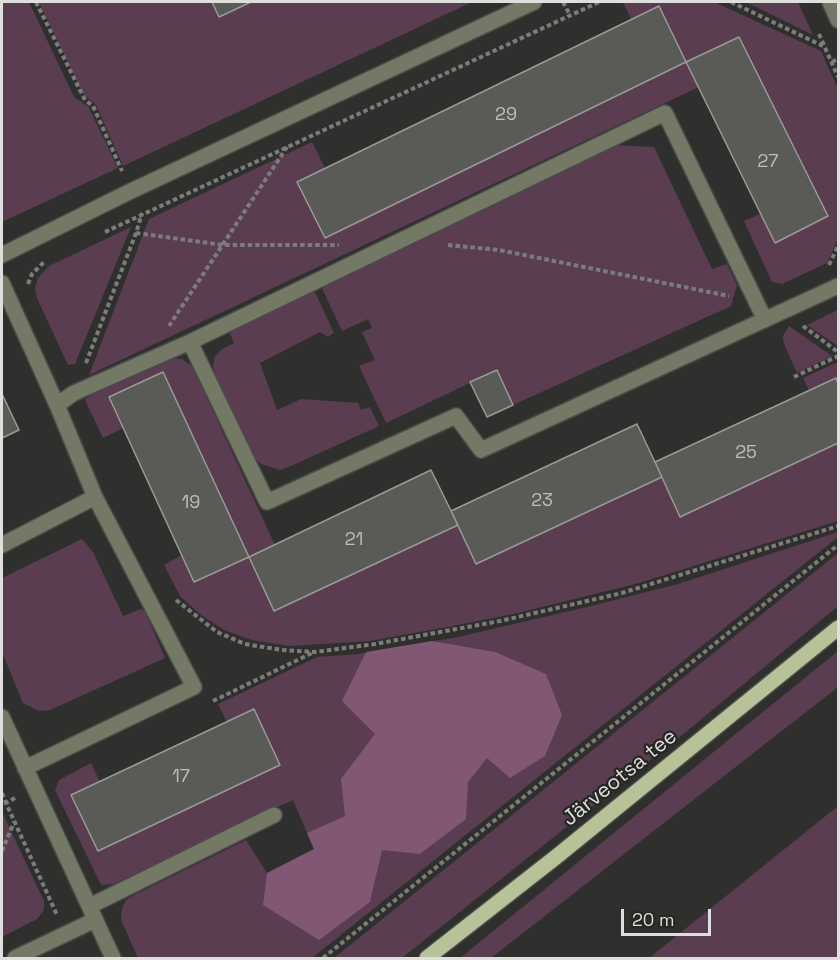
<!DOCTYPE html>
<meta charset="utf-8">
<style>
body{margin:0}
#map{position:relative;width:840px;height:960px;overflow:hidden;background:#2f302d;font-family:"Space Grotesk",sans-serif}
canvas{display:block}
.frame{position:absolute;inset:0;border:3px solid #dfdfdd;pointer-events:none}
.scale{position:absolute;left:621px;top:909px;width:90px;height:27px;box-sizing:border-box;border:3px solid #dfdfdd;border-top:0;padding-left:8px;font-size:18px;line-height:21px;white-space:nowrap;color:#dfdfdd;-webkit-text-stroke:4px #262623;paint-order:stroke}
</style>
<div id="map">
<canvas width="840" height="960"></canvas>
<div class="frame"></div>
<div class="scale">20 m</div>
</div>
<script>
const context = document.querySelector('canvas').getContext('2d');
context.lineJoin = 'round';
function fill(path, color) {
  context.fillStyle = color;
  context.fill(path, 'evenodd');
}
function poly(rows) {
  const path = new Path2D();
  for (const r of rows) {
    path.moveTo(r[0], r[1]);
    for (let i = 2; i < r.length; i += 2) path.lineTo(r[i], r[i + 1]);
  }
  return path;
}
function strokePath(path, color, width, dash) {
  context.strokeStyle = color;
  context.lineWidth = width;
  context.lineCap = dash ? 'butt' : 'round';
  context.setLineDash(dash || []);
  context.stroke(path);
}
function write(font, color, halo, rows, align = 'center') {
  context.font = font + ' "Space Grotesk",sans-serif';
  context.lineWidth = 4.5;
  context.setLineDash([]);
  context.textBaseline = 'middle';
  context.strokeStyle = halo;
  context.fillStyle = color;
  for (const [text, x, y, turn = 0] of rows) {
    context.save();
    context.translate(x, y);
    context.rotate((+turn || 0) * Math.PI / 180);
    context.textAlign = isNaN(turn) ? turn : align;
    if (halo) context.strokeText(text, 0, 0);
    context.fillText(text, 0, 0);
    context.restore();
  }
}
const green = poly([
 [2,2,29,2,74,97,88,106,118,168,2,222],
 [39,2,212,2,219,17,251,2,472,2,123,166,96,105,84,95],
 [623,2,714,2,821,51,838,89,838,239,827,263,782,284,772,282,744,221,760,214,775,243,828,216,739,37,686,62,699,87,89,375,149,219,312,142,325,168,297,182,325,238,686,62,659,6,631,19],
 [746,2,798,2,813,35],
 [612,145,654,147,712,269,727,264,737,285,731,306,513,405,497,370,386,423,359,366,375,360,362,332,372,328,368,319,342,331,320,284],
 [131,227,75,364,68,365,37,298,35,288,38,278,49,266],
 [313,288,334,333,328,337,320,332,260,363,277,410,301,399,358,403,361,410,370,407,379,426,291,466,280,470,261,464,254,457,214,373,213,365,215,356,222,349,234,343,228,329],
 [838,310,838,346,807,325],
 [789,326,832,356,797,373,784,344,783,336],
 [166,358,182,359,192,366,275,545,249,557,274,611,458,525,477,564,662,477,681,517,838,443,838,521,639,583,518,613,458,625,370,641,289,646,252,640,224,630,201,615,180,596,164,565,182,555,194,582,249,556,163,373,109,397,123,428,103,438,85,400,91,395],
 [838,362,838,384,835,378,809,390,803,378],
 [838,532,838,537,312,958,138,958,121,920,122,908,126,900,134,895,246,840,267,873,314,849,293,800,114,884,101,885,55,790,59,780,91,763,100,782,72,796,98,850,280,765,254,710,227,722,218,704,317,657,358,654,458,637,587,607,678,584],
 [82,539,93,552,123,616,141,609,145,611,165,658,50,710,39,711,23,703,2,652,2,578],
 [838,553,838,606,687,731,402,958,334,958],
 [838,651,838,687,491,958,460,958],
 [838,806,838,958,649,958],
 [2,812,44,901,44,910,37,919,2,937]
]);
const forest = poly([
 [432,641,495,652,546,674,562,715,545,756,510,778,487,758,468,782,466,819,420,854,382,850,370,902,319,940,263,905,267,873,314,849,307,833,345,816,341,779,375,734,342,701,366,652]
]);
const building = poly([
 [212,2,251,2,219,17,212,2],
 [659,6,686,62,325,238,297,182,659,6],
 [739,37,828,216,775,243,686,62,739,37],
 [497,370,513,405,487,417,470,382,497,370],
 [163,372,249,557,194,582,109,397,163,372],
 [836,378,838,384,838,443,680,517,655,462,836,378],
 [2,394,19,430,2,438,2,394],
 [637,424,662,477,476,564,451,511,637,424],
 [431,470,458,525,274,611,249,557,431,470],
 [254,709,280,765,98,851,71,795,254,709]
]);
const path = poly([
 [36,2,85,100,93,106,122,171],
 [563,2,570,15],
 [731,2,825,47],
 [819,34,838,77],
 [832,62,838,59],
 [105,232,599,2],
 [136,233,223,245,339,245],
 [448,245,499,250,729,296],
 [829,265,838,246],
 [28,284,32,274,44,262],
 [169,326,287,147],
 [803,326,838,352],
 [86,363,136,233,142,213],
 [794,377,838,356],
 [176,600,217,632,245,644,282,650,315,652,375,644,500,621,622,593,838,526],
 [213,701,314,652],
 [2,793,6,803],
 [15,798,6,803,57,915],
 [2,851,14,822],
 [323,958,838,545]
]);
const minor = poly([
 [830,2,838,20],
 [2,255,131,191,534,2],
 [2,283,57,405,95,497,2,545],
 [190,342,665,113,765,320],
 [57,405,74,393,190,342,267,502,456,416,481,450,838,286],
 [2,717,113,958],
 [25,768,194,687,95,497],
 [90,906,274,815],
 [15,958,95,920]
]);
const major = poly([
 [427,958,556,857,838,628]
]);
const numberNames = [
 ["29",506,115],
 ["27",768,162],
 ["25",746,453],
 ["23",542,501],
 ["19",191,503],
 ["21",354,540],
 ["17",181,777]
];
const streetNames = [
 ["Järveotsa tee",620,778,-39]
];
fill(green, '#5a3d51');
fill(forest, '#815774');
fill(building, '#5a5b57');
strokePath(building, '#9a9b97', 1.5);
strokePath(minor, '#4b4c49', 18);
strokePath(major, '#4b4c49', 18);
strokePath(path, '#7c7d7a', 4, [4.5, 3]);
strokePath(minor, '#747965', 15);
strokePath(major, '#b8c299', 15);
write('18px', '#bebebc', null, numberNames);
write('21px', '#dfdfdd', '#262623', streetNames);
</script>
